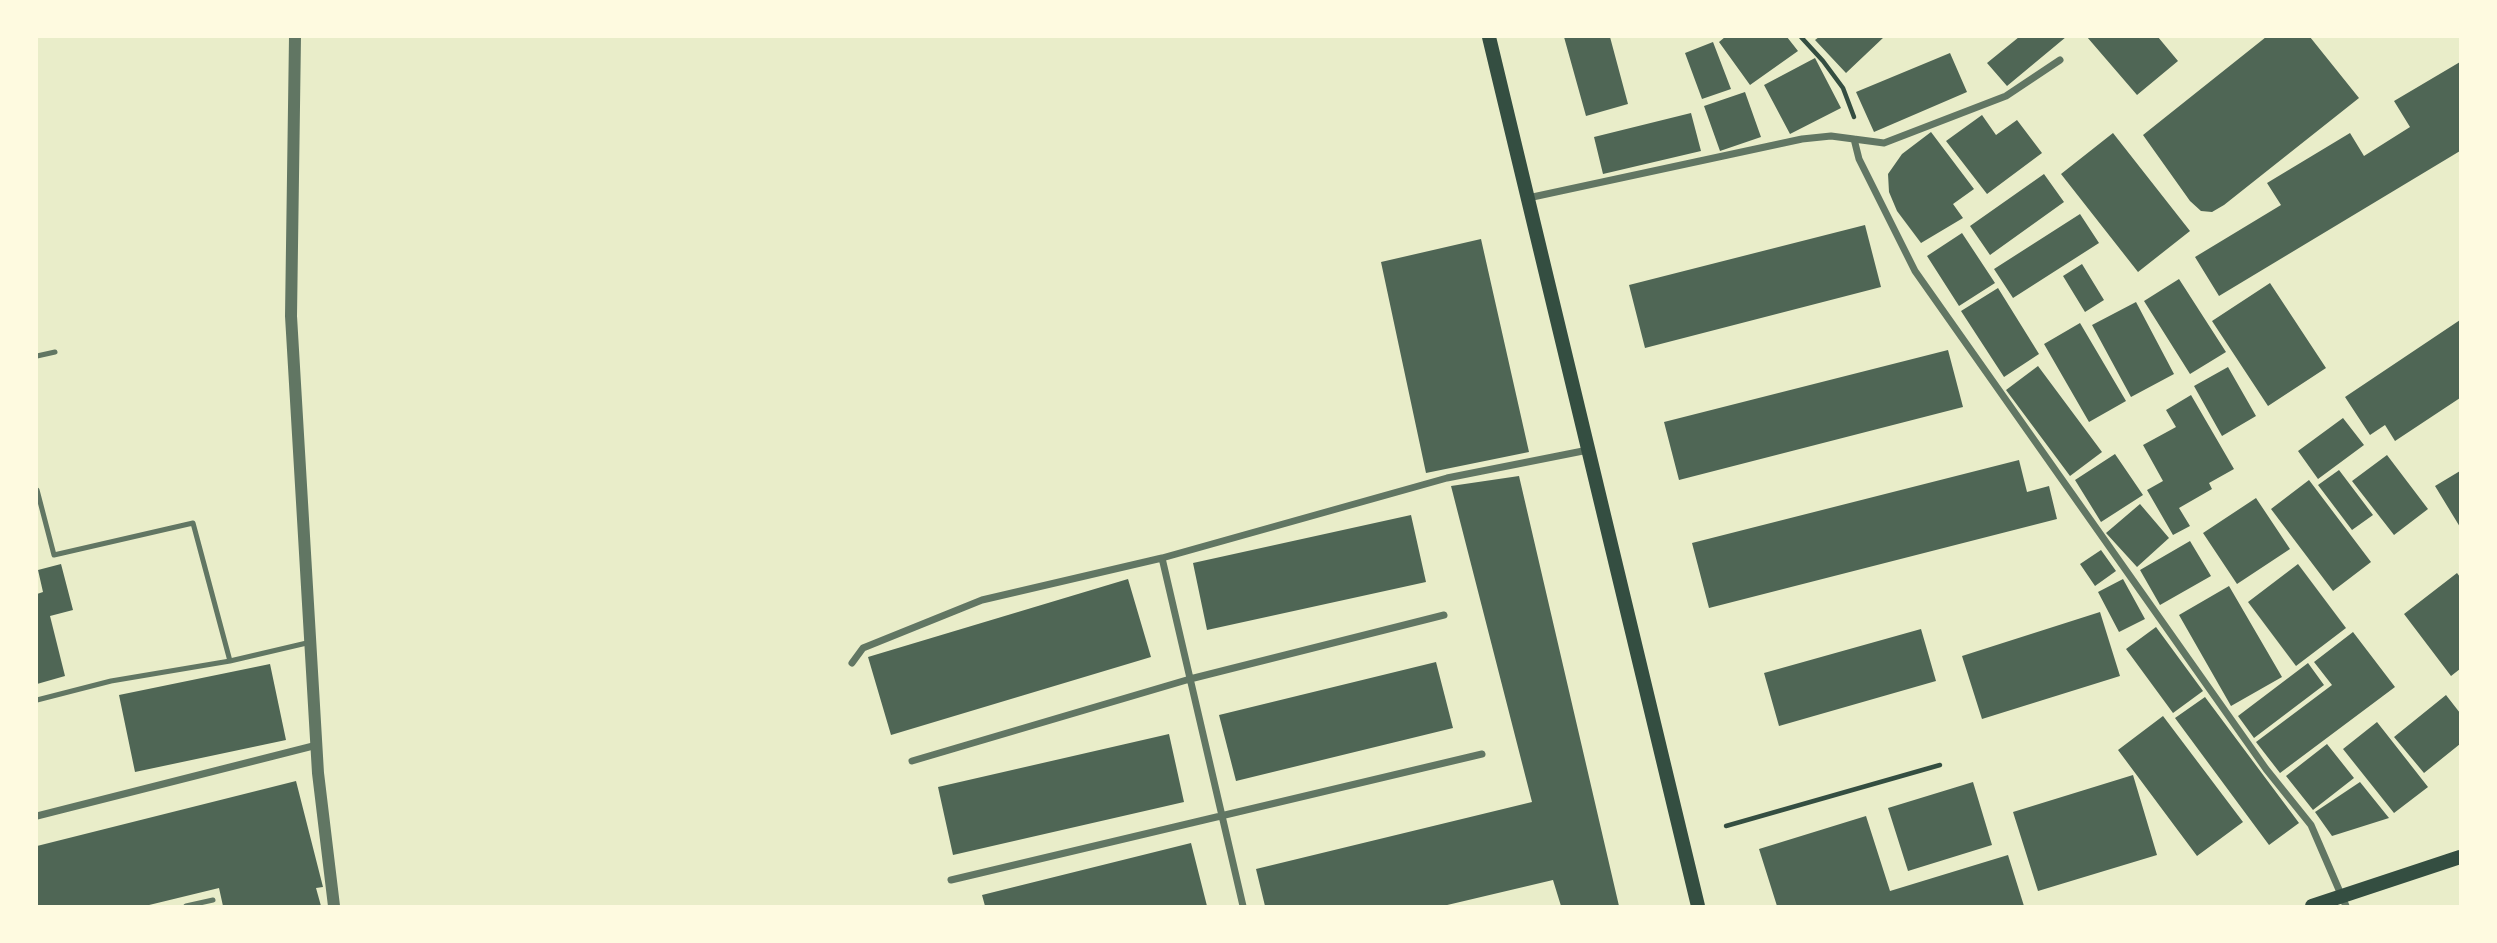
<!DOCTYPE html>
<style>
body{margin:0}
#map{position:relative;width:2497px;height:943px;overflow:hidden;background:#e9edc9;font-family:Overpass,sans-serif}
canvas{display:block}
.frame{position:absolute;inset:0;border:38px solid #fefae0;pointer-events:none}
</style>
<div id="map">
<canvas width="2497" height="943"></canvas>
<div class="frame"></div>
</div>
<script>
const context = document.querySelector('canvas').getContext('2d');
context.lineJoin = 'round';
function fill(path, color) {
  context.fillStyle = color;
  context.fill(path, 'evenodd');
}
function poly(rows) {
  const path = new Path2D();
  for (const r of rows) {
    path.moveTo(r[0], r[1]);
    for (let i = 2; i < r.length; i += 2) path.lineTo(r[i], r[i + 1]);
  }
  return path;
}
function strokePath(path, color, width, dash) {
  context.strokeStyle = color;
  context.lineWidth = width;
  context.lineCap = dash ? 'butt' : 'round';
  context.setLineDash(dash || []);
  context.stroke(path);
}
const building = poly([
 [1564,37,1610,37,1628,104,1586,116],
 [1725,37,1787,37,1798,51,1750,85,1719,42],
 [1819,37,1884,37,1846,73,1815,40],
 [2019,37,2066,37,2007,86,1987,63],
 [2087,37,2158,37,2178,61,2137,95],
 [2266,37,2310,37,2359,98,2224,205,2212,212,2201,211,2190,201,2143,135],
 [1713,42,1731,89,1702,99,1685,53],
 [1950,53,1967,92,1874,132,1856,92],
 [1815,58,1841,108,1790,134,1764,85],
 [2460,62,2460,151,2219,296,2195,257,2281,205,2267,183,2350,133,2364,156,2410,127,2394,101],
 [1745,92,1761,137,1720,151,1704,106],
 [1691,113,1701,151,1603,174,1594,137],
 [1982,115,1996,135,2017,120,2042,153,1987,194,1946,141],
 [1931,132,1974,189,1953,204,1963,218,1921,243,1897,211,1889,192,1888,174,1902,154],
 [2113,133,2190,231,2138,272,2061,174],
 [2044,174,2064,202,1990,255,1970,226],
 [2080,214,2099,243,2013,298,1994,269],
 [1865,225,1881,287,1645,348,1629,285],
 [1962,233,1995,283,1959,306,1927,256],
 [1481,239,1529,452,1426,473,1381,262],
 [2082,264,2104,300,2085,312,2063,276],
 [2179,279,2226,352,2190,374,2144,301],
 [2270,283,2326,368,2268,406,2212,321],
 [1998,288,2039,354,2004,377,1961,311],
 [2136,302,2174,374,2131,397,2092,325],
 [2460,320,2460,398,2395,441,2385,425,2370,435,2345,397],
 [2080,323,2126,401,2089,422,2044,344],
 [1948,350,1963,407,1679,480,1664,422],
 [2038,366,2102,452,2070,476,2006,390],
 [2228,367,2256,416,2222,436,2194,386],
 [2191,395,2234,469,2209,483,2212,489,2179,508,2190,526,2173,535,2147,490,2163,481,2143,445,2176,427,2166,410],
 [2343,418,2364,445,2318,479,2298,451],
 [2115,454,2143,495,2101,522,2075,480],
 [2387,455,2428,509,2394,535,2352,481],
 [2019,460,2027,492,2049,486,2057,519,1709,608,1692,543],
 [2339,470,2373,515,2352,530,2318,485],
 [2460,471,2460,527,2435,486],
 [1519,476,1619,906,1561,906,1553,880,1443,906,1265,906,1256,869,1532,802,1451,486],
 [2309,480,2371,562,2333,591,2271,509],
 [2256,498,2290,549,2237,584,2203,533],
 [2140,504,2169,538,2137,567,2106,533],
 [1411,515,1426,582,1207,630,1193,563],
 [2190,541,2211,576,2160,605,2140,570],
 [2101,550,2116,571,2095,586,2080,564],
 [61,564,73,610,50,616,65,676,37,684,37,594,43,592,38,570],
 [2298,564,2346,628,2296,666,2248,602],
 [2457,573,2460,577,2460,669,2451,676,2404,614],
 [1128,579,1151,657,891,735,868,657],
 [2123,579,2145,619,2119,632,2098,592],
 [2229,586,2282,677,2231,706,2179,615],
 [2100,612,2120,676,1982,719,1962,656],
 [2156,627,2203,691,2173,713,2126,649],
 [1921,629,1936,681,1779,726,1764,673],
 [2353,632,2395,687,2280,773,2256,742,2332,685,2314,662],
 [1436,662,1453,728,1236,781,1219,715],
 [2308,663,2324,685,2254,738,2238,716],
 [270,664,286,740,135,772,119,695],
 [2446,695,2460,713,2460,744,2424,773,2394,737],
 [2205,697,2299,823,2269,845,2175,718],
 [2163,716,2243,822,2197,856,2118,750],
 [2377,722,2428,787,2394,813,2343,749],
 [1169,734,1184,802,953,855,938,787],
 [2327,744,2354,778,2313,810,2286,776],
 [2133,775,2157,855,2038,891,2013,812],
 [296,781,323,887,316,888,321,906,223,906,219,888,145,906,37,906,37,846],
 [1973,782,1992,845,1908,871,1888,808],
 [2360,782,2389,818,2332,836,2315,812],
 [1866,816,1890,891,2008,855,2024,906,1777,906,1759,849],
 [1191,843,1207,906,985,906,982,895]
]);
const path = poly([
 [1801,37,1823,61,1843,88,1854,117],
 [1726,826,1940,765]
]);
const service = poly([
 [37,356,55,352],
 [37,490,54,555,193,523,230,661],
 [37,700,111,681,230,661,311,642],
 [186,906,213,900]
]);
const minor = poly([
 [1854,139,1859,159,1915,271,2266,769,2311,825,2346,906],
 [1528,198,1802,139,1831,136,1884,143,2006,96,2060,60],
 [1162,558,1243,906],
 [852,663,863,648,982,600,1162,558,1447,478,1588,450],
 [912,761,1190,679,1444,615],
 [37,816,317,745],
 [951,880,1482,754]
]);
const tertiary = poly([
 [295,37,291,316,318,773,334,906]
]);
const secondary = poly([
 [1489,37,1698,906],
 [2312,906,2460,857]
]);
fill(building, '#4f6655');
strokePath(path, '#344e41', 4.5);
strokePath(service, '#617663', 5);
strokePath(minor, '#617663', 7);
strokePath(tertiary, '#617663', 12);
strokePath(secondary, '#344e41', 14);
</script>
